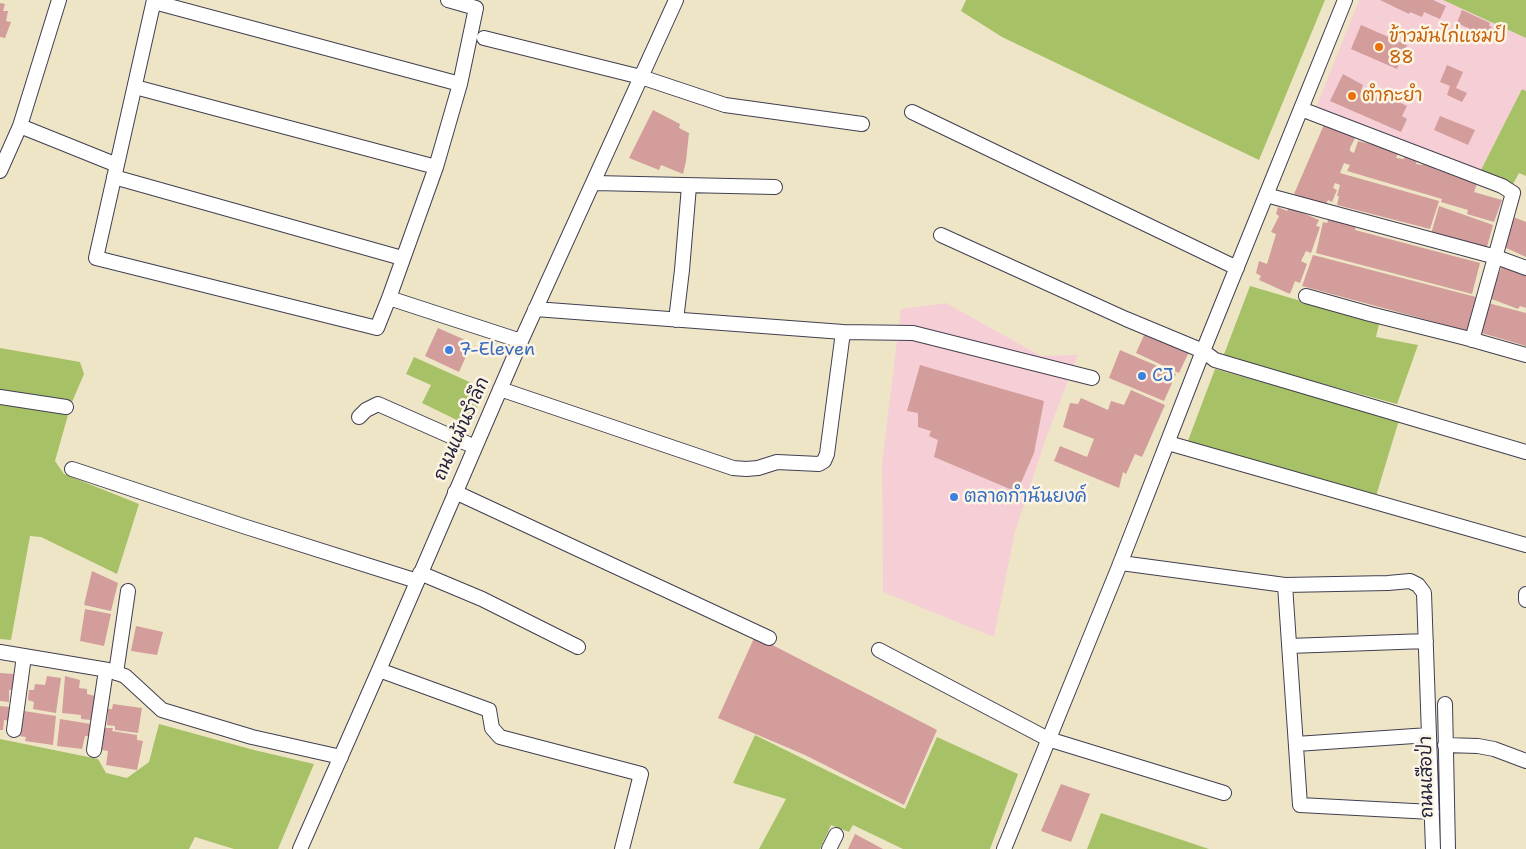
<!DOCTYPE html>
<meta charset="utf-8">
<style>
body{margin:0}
canvas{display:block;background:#eee5c7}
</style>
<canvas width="1526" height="849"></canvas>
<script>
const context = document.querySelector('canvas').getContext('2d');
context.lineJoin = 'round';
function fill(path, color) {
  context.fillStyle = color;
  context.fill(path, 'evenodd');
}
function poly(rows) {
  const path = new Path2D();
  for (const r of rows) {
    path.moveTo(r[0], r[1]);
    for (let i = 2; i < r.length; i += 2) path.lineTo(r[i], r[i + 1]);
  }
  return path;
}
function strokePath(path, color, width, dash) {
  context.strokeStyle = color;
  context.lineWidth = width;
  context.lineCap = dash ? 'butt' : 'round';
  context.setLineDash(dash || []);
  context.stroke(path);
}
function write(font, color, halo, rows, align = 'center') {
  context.font = font + ' "Shantell Sans","Playpen Sans Thai",sans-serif';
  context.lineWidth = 5;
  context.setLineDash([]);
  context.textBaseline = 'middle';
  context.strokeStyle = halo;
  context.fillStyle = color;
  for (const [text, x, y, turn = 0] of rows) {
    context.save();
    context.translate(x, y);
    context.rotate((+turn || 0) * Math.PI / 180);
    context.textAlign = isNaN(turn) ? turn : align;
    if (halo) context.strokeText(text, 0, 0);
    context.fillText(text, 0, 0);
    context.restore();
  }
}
const built = poly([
 [1359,0,1443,0,1526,38,1526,91,1522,89,1481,170,1316,107],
 [946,303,1041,356,1078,355,1046,438,1015,532,994,637,883,592,882,462,901,309]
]);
const green = poly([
 [966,0,1325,0,1259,160,1002,37,961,11],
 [1443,0,1526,0,1526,38],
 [1522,89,1526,91,1526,176,1519,173,1512,186,1481,170],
 [1250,286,1379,324,1376,337,1418,345,1397,404,1223,357],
 [0,348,80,362,84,374,72,402,0,392],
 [414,357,485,389,469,426,422,403,431,385,406,374],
 [1215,369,1399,420,1376,496,1186,446],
 [0,404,68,415,55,461,64,474,139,504,117,574,41,537,30,536,11,640,0,639],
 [159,724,254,750,314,764,278,849,234,849,195,837,189,849,0,849,0,739,98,759,106,773,127,778,149,762],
 [755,735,905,809,937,737,1018,774,990,849,903,849,853,825,849,832,831,825,820,849,759,849,786,799,733,783],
 [1101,813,1209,849,1087,849]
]);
const building = poly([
 [1380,0,1433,0,1446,6,1440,19,1424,12,1422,17,1410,12,1409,14],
 [0,3,5,4,3,11,8,11,6,21,11,22,5,38,0,37],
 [1462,10,1490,23,1489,26,1492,27,1488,37,1457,23],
 [1361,25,1407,45,1397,69,1351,49],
 [1447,65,1463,72,1456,88,1467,93,1462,102,1447,95,1450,86,1440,82],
 [1343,74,1363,85,1361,91,1383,101,1386,96,1407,106,1402,116,1407,119,1401,132,1330,101],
 [653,110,680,124,679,128,689,133,686,161,683,174,661,165,659,170,629,158],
 [1440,116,1475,130,1468,145,1434,130],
 [1326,120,1357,134,1350,148,1350,151,1354,153,1358,141,1399,151,1396,158,1404,159,1404,155,1417,160,1416,164,1422,165,1424,163,1435,166,1435,169,1477,184,1474,192,1502,200,1494,222,1467,214,1468,210,1441,202,1442,199,1347,171,1350,165,1344,163,1340,173,1439,201,1430,229,1337,205,1339,196,1337,196,1340,185,1335,183,1333,188,1337,190,1332,202,1328,200,1324,208,1294,194],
 [1439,206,1493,225,1487,247,1431,234],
 [1278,207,1287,211,1289,207,1319,220,1316,226,1320,227,1311,253,1306,251,1301,261,1307,264,1300,283,1295,281,1290,294,1259,280,1261,276,1256,273,1259,261,1267,264,1276,234,1271,232,1279,216,1276,214],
 [1511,216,1526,222,1526,257,1504,247,1509,234,1506,232],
 [1329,218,1356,225,1355,230,1480,263,1472,294,1316,253,1323,222,1327,223],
 [1313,255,1476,297,1468,331,1302,286],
 [1502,266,1526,276,1526,308,1520,306,1518,309,1489,298],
 [1488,303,1526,313,1526,346,1478,332],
 [438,328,472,343,459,372,425,356],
 [1145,333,1189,352,1179,373,1136,353],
 [1120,350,1176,374,1164,401,1109,378],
 [920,365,1044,401,1034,453,1017,492,934,457,938,440,929,436,931,431,918,427,918,413,907,411],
 [1131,390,1165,405,1142,457,1135,454,1126,474,1123,472,1119,488,1054,461,1060,446,1087,457,1094,439,1063,427,1070,403,1078,404,1081,398,1108,410,1111,401,1124,405],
 [92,571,118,583,111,611,84,605],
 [85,609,111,614,104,646,80,641],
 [136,626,163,632,157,655,131,651],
 [755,636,937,730,904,805,805,755,718,718],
 [0,673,14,674,13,690,9,690,9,702,0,701],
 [47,676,61,678,56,713,33,709,34,702,28,700,29,690,34,690,35,684,45,685],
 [65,676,80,680,79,688,87,689,87,694,95,696,91,720,81,719,81,715,62,713],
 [113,704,142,708,138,733,115,730,115,726,107,725,108,709,112,709],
 [0,706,11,707,9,721,4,720,3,730,0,730],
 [24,711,56,716,53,745,25,741,26,737,18,736,20,727,22,727],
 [60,719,91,724,90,736,85,736,82,749,57,746],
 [104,728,113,728,112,731,137,735,137,740,143,741,137,770,106,765,108,751,102,750],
 [1061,784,1090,794,1071,842,1041,831],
 [855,834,883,849,848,849]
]);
const minor = poly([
 [154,0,96,258,377,328,389,298,436,167,460,84,476,8,448,0],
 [154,2,460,84],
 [484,38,641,77,725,105,862,124],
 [135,87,436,167],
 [1301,109,1502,186,1513,193,1472,340],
 [912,112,1237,268],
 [20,126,117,165],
 [0,171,20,126,59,0],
 [114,177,402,258],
 [594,183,775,187],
 [1266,195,1496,257,1526,268],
 [941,235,1126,319,1203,351,1215,360,1526,452],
 [1306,296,1370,314,1466,338,1526,355],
 [389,298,521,341],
 [535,309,843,332,913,333,1092,378],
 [676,320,682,270,689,186],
 [500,389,733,468,746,469,758,468,777,462,819,464,824,461,827,454,843,332],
 [0,397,66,407],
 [359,417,366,410,378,404,475,447],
 [1168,443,1526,545],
 [72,469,243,526,417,581],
 [455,492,769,638],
 [1121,563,1285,585,1388,583,1410,581,1418,585,1424,593,1433,849],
 [420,573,482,599,578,647],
 [1285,585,1300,805,1432,812],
 [1526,594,1526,600],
 [1289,646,1426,641],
 [879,650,1048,739,1224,793],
 [0,652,108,670,125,676,162,710,252,737,341,757],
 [379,670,489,710,492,728,500,737,641,774,622,849],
 [116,673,128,591],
 [1445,704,1448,849],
 [14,730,24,656],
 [1296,744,1429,735],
 [1445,745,1478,746,1494,749,1526,761],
 [94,750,106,670],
 [300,849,379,670,521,341,676,0],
 [829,849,836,835],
 [1004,849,1118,569,1203,351,1345,0]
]);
const markers = [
 [1379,47,5,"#e8710a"],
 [1352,96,5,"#e8710a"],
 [449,350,5,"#3f7fe0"],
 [1142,376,5,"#3f7fe0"],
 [954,497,5,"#3f7fe0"]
];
const foodNames = [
 ["ข้าวมันไก่แชมป์",1389,37],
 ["88",1389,58],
 ["ตำกะยำ",1362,96]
];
const shopNames = [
 ["7-Eleven",459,350],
 ["CJ",1152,376],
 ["ตลาดกำนันยงค์",964,497]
];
const streetNames = [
 ["ถนนแม้นรำลึก",462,429,-66],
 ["ถนนเสือป่า",1427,777,-91]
];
fill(built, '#f6cfd6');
fill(green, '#a7c167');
fill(building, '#d29d9b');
strokePath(minor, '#413f50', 16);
strokePath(minor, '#fff', 14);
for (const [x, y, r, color] of markers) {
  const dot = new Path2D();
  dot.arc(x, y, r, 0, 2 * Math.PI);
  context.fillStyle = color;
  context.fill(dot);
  strokePath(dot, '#fcf5e5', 2);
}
write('18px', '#c56008', '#fcf5e5', foodNames, 'left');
write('18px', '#366cbe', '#fcf5e5', shopNames, 'left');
write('18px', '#22223b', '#fcf5e5', streetNames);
</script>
